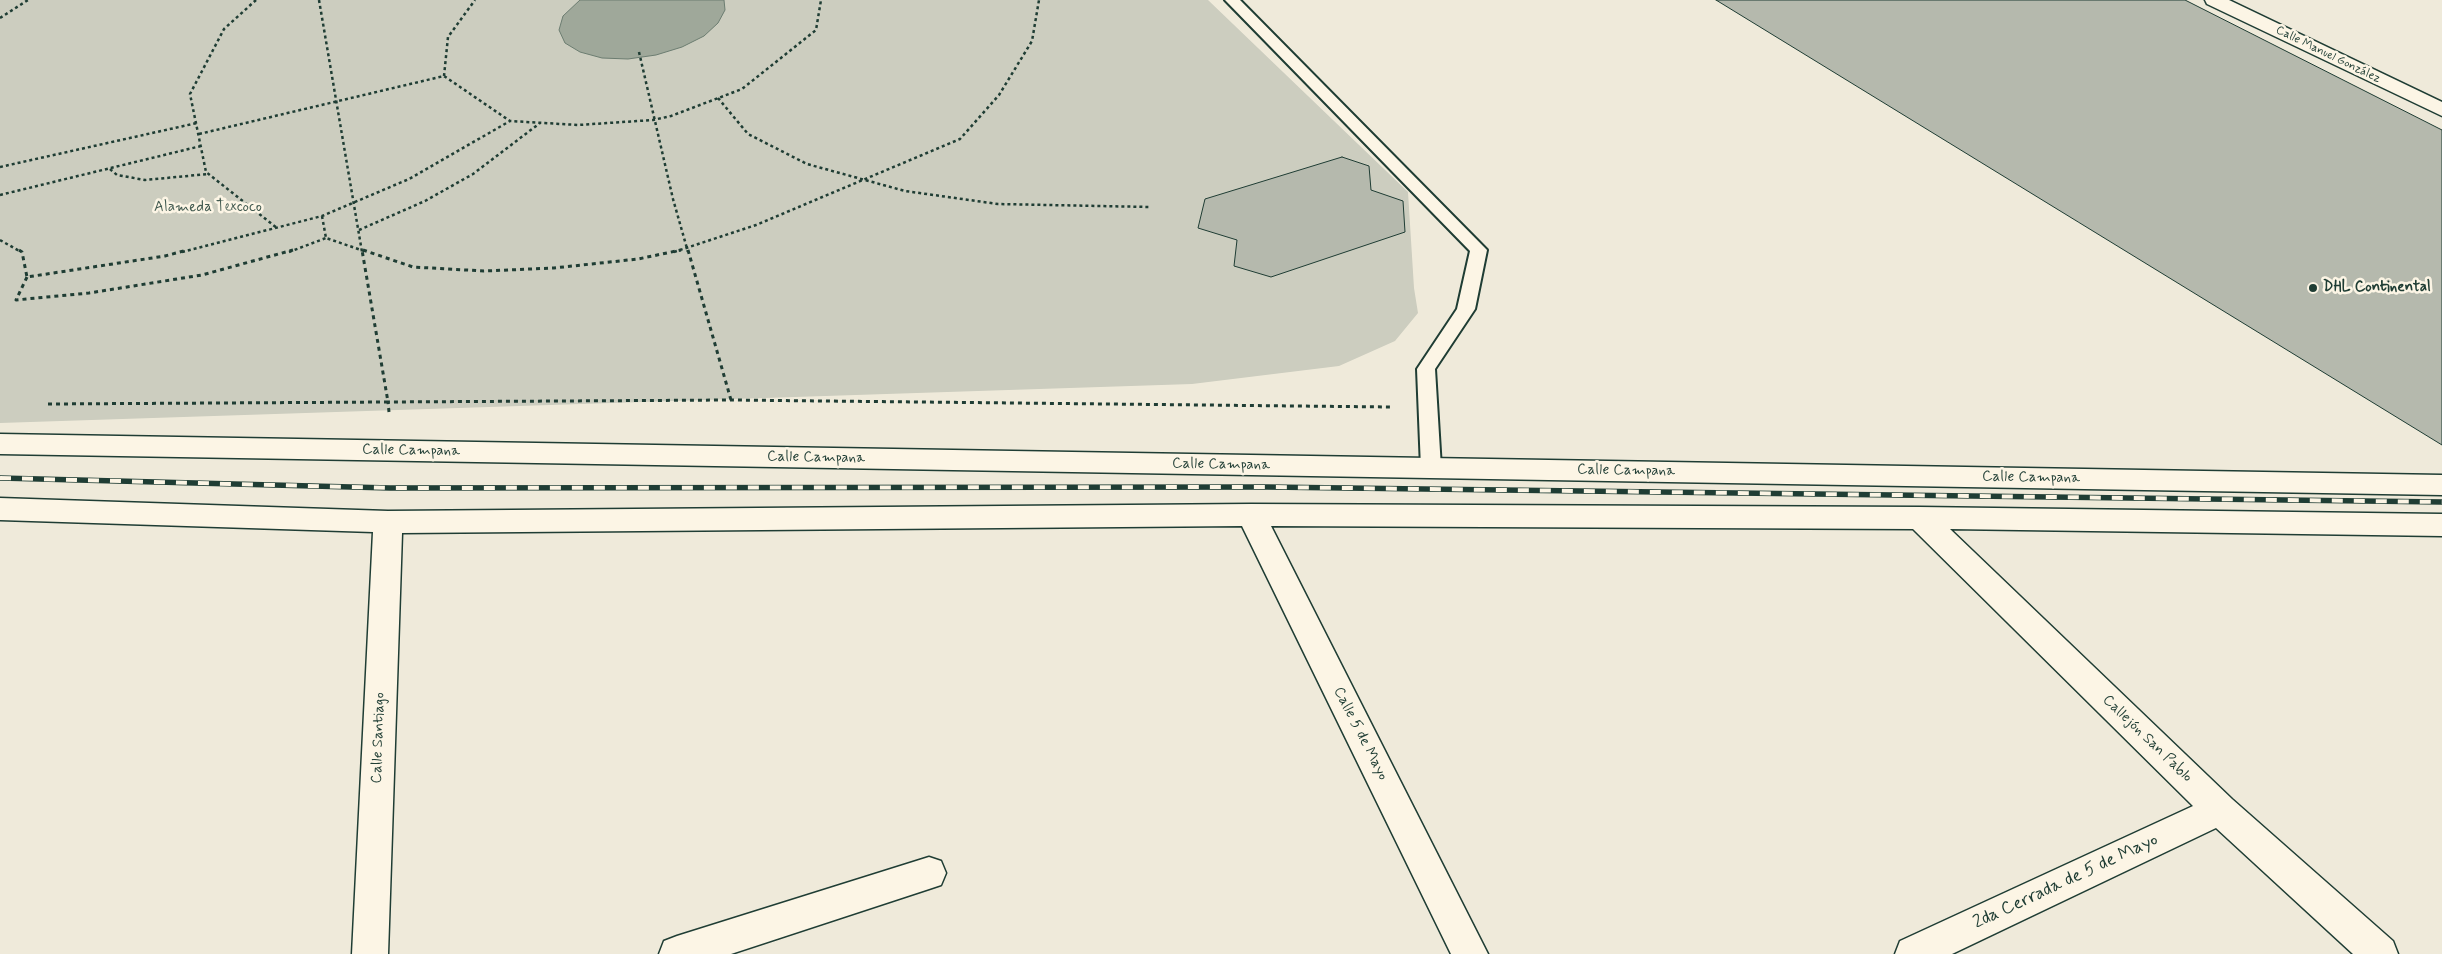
<!DOCTYPE html>
<meta charset="utf-8">
<style>
body{margin:0}
canvas{display:block;background:#efeada}
</style>
<canvas width="2442" height="954"></canvas>
<script>
const context = document.querySelector('canvas').getContext('2d');
context.lineJoin = 'round';
function fill(path, color) {
  context.fillStyle = color;
  context.fill(path, 'evenodd');
}
function poly(rows) {
  const path = new Path2D();
  for (const r of rows) {
    path.moveTo(r[0], r[1]);
    for (let i = 2; i < r.length; i += 2) path.lineTo(r[i], r[i + 1]);
  }
  return path;
}
function strokePath(path, color, width, dash) {
  context.strokeStyle = color;
  context.lineWidth = width;
  context.lineCap = dash ? 'butt' : 'round';
  context.setLineDash(dash || []);
  context.stroke(path);
}
function write(font, color, halo, rows, align = 'center') {
  context.font = font + ' Mynerve,sans-serif';
  context.lineWidth = 5;
  context.setLineDash([]);
  context.textBaseline = 'middle';
  context.strokeStyle = halo;
  context.fillStyle = color;
  for (const [text, x, y, turn = 0] of rows) {
    context.save();
    context.translate(x, y);
    context.rotate((+turn || 0) * Math.PI / 180);
    context.textAlign = isNaN(turn) ? turn : align;
    if (halo) context.strokeText(text, 0, 0);
    context.fillText(text, 0, 0);
    context.restore();
  }
}
const green = poly([
 [0,0,1208,0,1408,192,1414,288,1418,313,1395,341,1339,366,1192,384,0,423]
]);
const water = poly([
 [580,0,724,0,725,10,718,23,704,36,682,47,656,55,628,59,602,58,580,52,565,43,559,30,563,16,580,0]
]);
const building = poly([
 [1716,0,2185,0,2442,130,2442,445,1716,0],
 [1342,157,1369,166,1371,190,1403,201,1405,232,1271,277,1234,266,1237,240,1198,228,1205,199,1342,157]
]);
const pathFar1 = poly([
 [256,0,224,29,190,94,206,172,277,228],
 [319,0,362,252],
 [0,18,28,0],
 [639,52,673,199,688,252],
 [444,76,448,37,475,0],
 [718,98,748,134,807,164,905,191,998,204,1150,207],
 [199,134,444,76,510,121,578,125,653,120,671,116,742,89,816,30,821,0],
 [0,167,197,123],
 [110,169,117,175,145,180,208,174],
 [0,195,201,146],
 [322,216,326,238,367,252],
 [359,230,425,201,473,174,540,123],
 [0,240,21,252],
 [182,252,322,216,409,179,510,121],
 [289,252,326,238],
 [674,252,756,225,960,139,999,95,1032,41,1039,0]
]);
const path = poly([
 [19,250,22,252,27,277,165,256,187,250],
 [363,250,413,267,484,271,554,268,638,259,681,250],
 [688,250,731,400],
 [27,277,16,300,89,293,202,275,293,250],
 [48,404,388,402,362,250],
 [389,412,388,402,731,400,1391,407]
]);
const lane = poly([
 [1225,0,1240,0,1487,250,1475,309,1435,369,1441,468,1438,473,1431,475,1424,473,1421,468,1417,369,1457,309,1470,251,1225,0]
]);
const street = poly([
 [2205,0,2229,0,2442,102,2442,116,2207,4,2205,0],
 [0,434,2442,475,2442,495,0,454,0,434],
 [0,498,388,511,1251,504,1920,507,2442,514,2442,536,1950,529,2232,799,2393,941,2398,954,2353,954,2216,828,1952,954,1895,954,1900,941,2193,806,1913,529,1271,526,1488,954,1451,954,1242,526,402,533,388,954,352,954,373,532,0,520,0,498],
 [929,857,941,861,946,873,941,885,929,889,731,954,659,954,664,941,677,936,929,857]
]);
const rail = poly([
 [0,478,390,488,1267,487,2442,502]
]);
const markers = [
 [2313,288,5,"#1f3d34"]
];
const farStreetnames = [
 ["Calle Manuel González",2328,55,26]
];
const parkNames = [
 ["Alameda Texcoco",208,208]
];
const poiNames = [
 ["DHL Continental",2323,288]
];
const streetNames = [
 ["Calle Campana",411,451,1],
 ["Calle Campana",816,458,1],
 ["Calle Campana",1221,465,1],
 ["Calle Campana",1626,471,1],
 ["Calle Campana",2031,478,1],
 ["Calle 5 de Mayo",1360,734,63],
 ["Calle Santiago",379,738,-88],
 ["Callejón San Pablo",2147,739,44]
];
const nearStreetnames = [
 ["2da Cerrada de 5 de Mayo",2066,882,-25]
];
fill(green, '#cccdbf');
fill(water, '#9fa89a');
strokePath(water, '#6c7d71', 1);
fill(building, '#b5b9ad');
strokePath(building, '#1f3d34', 1);
strokePath(lane, '#1f3d34', 4);
strokePath(street, '#1f3d34', 3);
strokePath(pathFar1, '#1f3d34', 2.5, [3, 3]);
strokePath(path, '#1f3d34', 3, [4, 4]);
fill(lane, '#fcf5e5');
fill(street, '#fcf5e5');
strokePath(rail, '#1f3d34', 5.5);
strokePath(rail, '#fcf5e5', 4, [11]);
for (const [x, y, r, color] of markers) {
  const dot = new Path2D();
  dot.arc(x, y, r, 0, 2 * Math.PI);
  context.fillStyle = color;
  context.fill(dot);
  strokePath(dot, '#fcf5e5', 2);
}
write('12px', '#1f3d34', '#fcf5e5', farStreetnames);
write('15px', '#425a50', '#fcf5e5', parkNames);
write('bold 15px', '#1f3d34', '#fcf5e5', poiNames, 'left');
write('15px', '#1f3d34', '#fcf5e5', streetNames);
write('18px', '#1f3d34', '#fcf5e5', nearStreetnames);
</script>
